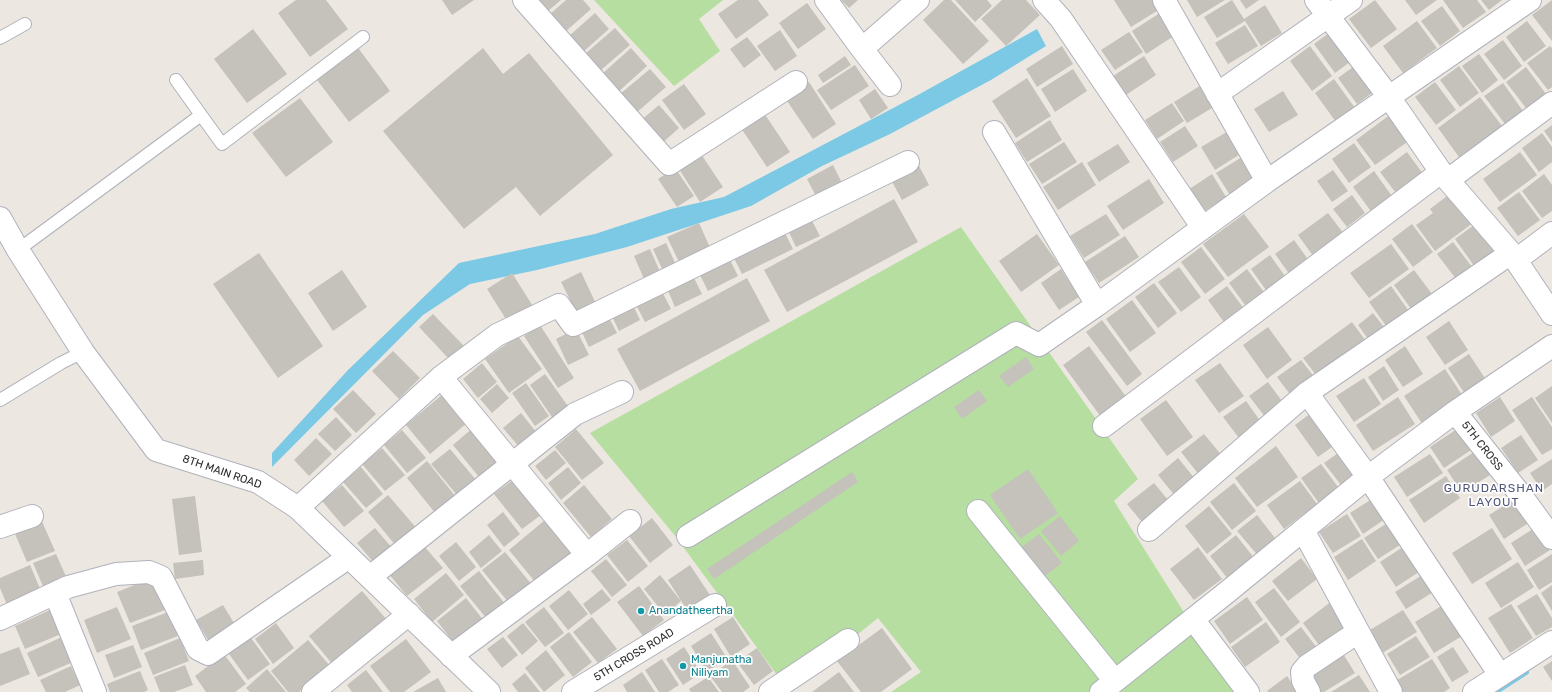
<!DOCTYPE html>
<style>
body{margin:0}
canvas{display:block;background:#ece7e0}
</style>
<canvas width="1552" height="692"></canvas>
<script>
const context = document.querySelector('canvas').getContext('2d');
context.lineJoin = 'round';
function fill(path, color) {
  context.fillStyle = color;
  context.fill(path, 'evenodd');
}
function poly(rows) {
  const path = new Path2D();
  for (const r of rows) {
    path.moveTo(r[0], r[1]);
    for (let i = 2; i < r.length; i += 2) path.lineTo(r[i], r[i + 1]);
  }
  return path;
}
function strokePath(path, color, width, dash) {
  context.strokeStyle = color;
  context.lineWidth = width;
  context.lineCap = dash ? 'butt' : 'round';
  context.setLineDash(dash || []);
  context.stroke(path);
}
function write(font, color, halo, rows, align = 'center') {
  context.font = font + ' Rubik,sans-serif';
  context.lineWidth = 3.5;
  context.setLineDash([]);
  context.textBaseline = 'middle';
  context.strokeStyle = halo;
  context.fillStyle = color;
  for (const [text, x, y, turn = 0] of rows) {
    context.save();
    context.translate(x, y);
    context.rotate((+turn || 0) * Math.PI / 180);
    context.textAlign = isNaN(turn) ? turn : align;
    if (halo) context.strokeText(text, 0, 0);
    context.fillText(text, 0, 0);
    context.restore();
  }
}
const green = poly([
 [594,0,723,0,699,19,720,51,674,86],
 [961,227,1138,479,1114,501,1234,692,891,692,921,672,878,618,788,690,676,537,590,433]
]);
const water = poly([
 [1037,29,1046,46,991,80,890,134,822,166,751,206,627,247,537,270,470,284,423,315,272,467,272,453,348,370,459,263,595,234,671,209,724,197,916,96]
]);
const stream = poly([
 [1495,692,1526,672]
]);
const building = poly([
 [296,0,326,0,348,29,310,57,278,13],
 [442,0,474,0,452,15],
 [539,0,561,0,548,11],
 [566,0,583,0,591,9,565,32,549,15],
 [738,0,758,0,769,15,736,39,718,14],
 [841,0,858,0,849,8],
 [944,0,951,0,989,41,963,64,923,20],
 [955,0,987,0,992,6,975,22],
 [1002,0,1026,0,1040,15,1006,46,981,19],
 [1114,0,1154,0,1160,9,1131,27],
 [1187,0,1225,0,1197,17],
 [1232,0,1244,19,1265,5,1282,33,1261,46,1245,21,1217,38,1204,17],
 [1240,0,1259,0,1246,9],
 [1375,0,1397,29,1371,48,1349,19],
 [1405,0,1437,0,1416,15],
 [1443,0,1477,0,1486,12,1463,28],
 [1481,0,1502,0,1489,10],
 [1552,0,1552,41,1532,15],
 [807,3,826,29,798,49,779,23],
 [1442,6,1460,31,1440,46,1421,21],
 [1163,11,1177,34,1146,54,1132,31],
 [595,13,609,29,583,52,569,36],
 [1417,21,1437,48,1403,73,1383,46],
 [1527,21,1546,46,1524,62,1506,37],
 [1245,25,1258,46,1228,64,1215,43],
 [615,28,630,45,601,70,586,53],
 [253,29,287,74,247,103,214,59],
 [780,30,797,56,775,71,757,46],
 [1129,32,1143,52,1115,70,1101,50],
 [1329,33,1350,62,1335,73,1314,44],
 [747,37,761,55,744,68,730,49],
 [1503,40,1522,66,1504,80,1484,54],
 [356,45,390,91,349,122,314,76],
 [1062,46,1073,64,1037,87,1026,69],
 [1310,46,1332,76,1312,91,1290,61],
 [1550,46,1552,48,1552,87,1548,90,1527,63],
 [483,48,503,74,529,53,613,155,540,216,516,187,464,229,383,131],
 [631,48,647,66,618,92,602,74],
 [1479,54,1498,80,1482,93,1462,66],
 [845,56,851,65,823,83,818,75],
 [1144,56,1156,75,1123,97,1110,78],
 [855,65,869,86,831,110,817,90],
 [1459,66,1479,93,1460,107,1440,80],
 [1353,67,1372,93,1357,104,1338,78],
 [1526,67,1546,94,1526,108,1506,82],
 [650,69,666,87,636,113,620,94],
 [1073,69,1087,91,1055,112,1041,89],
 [1027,78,1051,116,1016,138,992,101],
 [1334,79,1355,108,1336,122,1315,93],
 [809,82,836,124,813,139,785,98],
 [1435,82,1456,110,1436,125,1415,97],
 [1503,83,1523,111,1505,124,1484,96],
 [684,84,706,114,684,130,662,100],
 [1203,84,1217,105,1187,123,1174,102],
 [875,89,888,108,871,119,859,100],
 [1283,91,1298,115,1269,132,1254,109],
 [1480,97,1502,126,1459,157,1438,128],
 [300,98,333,142,286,177,252,133],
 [1172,103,1184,121,1157,139,1145,120],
 [659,105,679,128,661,144,640,121],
 [764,113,790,152,767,167,741,128],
 [1391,114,1410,140,1375,165,1356,140],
 [1050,120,1062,140,1027,162,1015,143],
 [1552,125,1552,142,1544,131],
 [1185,126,1198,146,1173,162,1160,142],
 [1232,129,1245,151,1215,170,1201,147],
 [1542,133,1552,147,1552,162,1539,172,1522,148],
 [1064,142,1077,162,1042,184,1029,164],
 [1354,143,1371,167,1349,183,1332,159],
 [1118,144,1130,162,1099,182,1087,163],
 [1407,152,1426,178,1399,197,1380,172],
 [1520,152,1537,175,1500,202,1483,179],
 [701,154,723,187,700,202,679,169],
 [1247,154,1261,176,1230,195,1216,173],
 [1082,162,1096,185,1058,210,1043,187],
 [918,164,929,185,902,200,890,178],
 [833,165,844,187,818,200,807,179],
 [675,168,694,196,677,207,658,179],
 [1333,170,1348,191,1332,202,1317,181],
 [1374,171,1394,199,1373,214,1353,187],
 [1212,174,1226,197,1200,214,1185,192],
 [1544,174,1552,185,1552,211,1542,218,1522,191],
 [1149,179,1164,203,1123,230,1107,206],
 [1519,192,1540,220,1518,236,1497,208],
 [1451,193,1473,223,1435,251,1416,225,1433,213,1430,209],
 [1352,195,1365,213,1347,227,1333,209],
 [894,199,918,242,787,312,764,270],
 [1328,213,1347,238,1316,260,1298,235],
 [1106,214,1120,235,1084,258,1070,236],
 [1244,214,1269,247,1228,277,1203,244],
 [811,219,820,236,796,247,788,230],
 [699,223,712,252,681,266,667,237],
 [1412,224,1433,252,1413,267,1392,239],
 [1474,225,1495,253,1475,267,1455,239],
 [784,231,793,249,742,274,733,256],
 [1037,234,1059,265,1021,292,999,261],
 [1125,236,1139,257,1099,283,1085,262],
 [1294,240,1312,265,1293,279,1275,254],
 [1453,242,1472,267,1456,279,1437,254],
 [666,243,677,267,664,273,653,249],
 [1391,244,1409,269,1369,298,1350,273],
 [1201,247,1225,279,1205,294,1181,262],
 [650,249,661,274,645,281,634,256],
 [259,253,323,346,278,378,213,284],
 [1270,255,1287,279,1268,293,1251,269],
 [730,260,738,276,708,291,700,275],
 [1179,267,1201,297,1181,312,1158,282],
 [1061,269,1079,297,1059,310,1041,283],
 [1247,269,1266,295,1248,309,1229,283],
 [342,270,367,307,333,331,308,293],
 [1414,270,1435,298,1414,313,1394,285],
 [581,272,598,308,579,317,561,282],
 [512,273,534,308,509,324,487,289],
 [692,274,702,294,675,307,666,286],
 [747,278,770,321,640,391,617,349],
 [1154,283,1177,313,1158,328,1135,297],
 [1227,286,1245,310,1226,325,1208,300],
 [1391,286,1411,314,1389,330,1369,302],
 [660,288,671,309,645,322,634,301],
 [1132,300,1156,333,1130,352,1106,319],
 [632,303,640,320,619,331,611,314],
 [1373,313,1387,331,1371,343,1358,325],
 [433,314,464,346,450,360,419,327],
 [607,314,617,333,589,347,580,328],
 [1102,320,1142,374,1127,386,1086,332],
 [1449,321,1468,350,1445,365,1426,337],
 [1352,322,1368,344,1319,379,1303,358],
 [540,325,574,378,558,388,524,336],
 [1268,327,1292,360,1267,379,1243,345],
 [576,329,589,355,568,365,556,339],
 [518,336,542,369,509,393,485,359],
 [1089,346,1127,398,1101,417,1063,365],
 [1405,346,1423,374,1403,387,1385,360],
 [393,351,420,378,399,399,372,371],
 [1469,354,1488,383,1467,397,1448,368],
 [1026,357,1034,369,1008,387,999,376],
 [1301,360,1316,379,1292,397,1277,377],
 [482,363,497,382,478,398,463,379],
 [1220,363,1244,396,1219,413,1195,380],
 [1384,366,1399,390,1383,401,1368,377],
 [1445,369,1464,398,1423,425,1404,396],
 [545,374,570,409,554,420,530,385],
 [1364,378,1381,404,1354,422,1336,396],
 [1268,382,1284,404,1266,418,1249,396],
 [526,383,549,416,535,426,512,393],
 [497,384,509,398,492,413,480,399],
 [1552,386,1552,423,1535,398],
 [353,390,376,414,356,433,333,409],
 [979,390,987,401,962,419,954,407],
 [443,394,467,423,430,454,406,425],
 [1398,397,1415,424,1373,451,1356,425],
 [1500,397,1515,421,1491,437,1476,413],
 [1532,397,1552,427,1552,449,1542,455,1512,410],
 [1166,400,1193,437,1167,456,1140,419],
 [1246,401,1261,422,1239,438,1223,417],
 [1315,410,1339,442,1318,457,1295,425],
 [521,413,537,433,520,448,503,428],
 [336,417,352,435,335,451,318,434],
 [474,427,501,459,479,477,453,445],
 [576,429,604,463,582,480,555,447],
 [1457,429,1471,450,1444,468,1430,447],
 [402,430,426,458,407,473,384,445],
 [1204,434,1223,457,1200,476,1181,452],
 [1521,435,1538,460,1518,473,1501,448],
 [316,438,332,454,309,476,294,460],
 [1276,446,1298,477,1257,507,1235,478],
 [382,448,405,475,385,491,362,464],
 [450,449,476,480,457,495,431,464],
 [1344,449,1360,472,1341,485,1324,463],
 [555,450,566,463,546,480,535,466],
 [1474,452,1490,475,1462,493,1447,470],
 [1430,454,1443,473,1407,497,1394,477],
 [1178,458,1196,480,1176,497,1158,475],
 [1552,459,1552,484,1542,491,1530,473],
 [427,461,456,497,436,514,407,478],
 [1321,464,1341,491,1321,506,1301,478],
 [361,467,383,494,366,508,343,482],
 [568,467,581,483,561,500,548,483],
 [1028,469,1058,513,1020,539,990,495],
 [852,472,858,482,714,579,707,569],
 [1446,476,1460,498,1424,523,1409,500],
 [513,480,541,515,522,529,494,494],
 [1300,481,1317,504,1284,529,1267,505],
 [1154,483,1173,506,1147,528,1127,504],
 [1234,483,1256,511,1232,530,1210,502],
 [342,485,364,511,344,527,322,501],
 [584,485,612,519,591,537,563,503],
 [388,495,418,530,397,547,368,512],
 [195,496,202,552,179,555,172,499],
 [1375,497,1388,517,1363,534,1350,513],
 [1515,499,1530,522,1504,539,1489,515],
 [1209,506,1232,534,1207,554,1185,526],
 [503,512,520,534,504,547,487,525],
 [1347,514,1361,536,1333,553,1319,532],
 [1257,515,1279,543,1260,558,1237,531],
 [1060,516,1079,541,1061,556,1041,531],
 [40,517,55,551,27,562,13,529],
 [652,518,673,545,650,563,629,536],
 [545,520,572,553,536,583,509,550],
 [1392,520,1406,541,1378,559,1364,538],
 [1536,527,1550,550,1525,566,1511,543],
 [375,528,393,549,375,564,357,543],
 [1492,528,1512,559,1472,584,1452,553],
 [1039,534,1062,563,1045,576,1022,547],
 [489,535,502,551,481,568,469,552],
 [1236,535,1254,558,1228,579,1210,556],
 [1362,539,1376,561,1348,580,1334,557],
 [627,540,648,566,628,582,607,555],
 [456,542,476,567,459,581,439,556],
 [1406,545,1422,570,1396,587,1380,562],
 [424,546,443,568,407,596,389,574],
 [1198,547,1222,579,1194,600,1170,569],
 [505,552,532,585,509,603,482,570],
 [56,554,68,581,45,591,33,563],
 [1552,554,1552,582,1539,590,1527,570],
 [1301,558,1317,579,1288,601,1272,581],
 [606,559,627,585,612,597,591,571],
 [203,560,204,575,175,579,173,563],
 [1518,562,1534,587,1501,608,1485,583],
 [30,565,42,593,8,607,0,588,0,578],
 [690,565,710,595,687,610,668,580],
 [479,571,505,604,487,619,460,586],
 [1427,572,1438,589,1406,609,1395,592],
 [446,573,464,595,432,622,414,599],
 [660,575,681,601,665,615,644,589],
 [152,578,165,610,130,623,117,592],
 [1552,585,1552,611,1541,593],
 [639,586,664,620,643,636,617,602],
 [1274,588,1300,622,1281,637,1255,602],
 [602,589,611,600,591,615,583,604],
 [569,590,588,614,568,630,549,606],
 [362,591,387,620,334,666,309,636],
 [1537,594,1552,618,1552,627,1536,636,1517,606],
 [1247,597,1263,620,1230,644,1214,621],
 [466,598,484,621,455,644,437,621],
 [1332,601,1350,626,1321,648,1303,623],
 [1448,602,1467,633,1434,653,1415,622],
 [1511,604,1533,638,1510,653,1488,618],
 [223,605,237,628,210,643,196,620],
 [117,607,131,639,97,653,84,620],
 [544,607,564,633,545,647,525,622],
 [50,610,61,634,25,649,15,626],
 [1403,610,1417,632,1379,655,1365,633],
 [168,612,178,636,141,650,132,626],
 [592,617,617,649,598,663,573,632],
 [733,617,750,644,731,657,714,629],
 [1266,622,1280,642,1245,667,1231,647],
 [276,623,294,648,273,664,255,639],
 [523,623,538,641,522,655,507,636],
 [1301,627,1318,649,1302,661,1285,639],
 [882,628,912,669,881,692,861,692,837,661],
 [569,632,592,662,573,677,550,647],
 [711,633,727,658,707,672,691,646],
 [1416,636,1430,657,1400,675,1387,654],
 [62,637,73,662,38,677,27,653],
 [503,637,518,655,502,668,487,649],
 [180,638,189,661,153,675,144,653],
 [251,638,270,664,248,680,229,654],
 [406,639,431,672,404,692,390,692,370,666],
 [308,640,330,666,299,692,288,692,271,671],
 [133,645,142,667,114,678,105,655],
 [19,647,30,674,0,686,0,654],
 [684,647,701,673,683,685,666,659],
 [1453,647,1469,672,1452,682,1437,657],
 [757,648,773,671,754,685,737,662],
 [546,650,565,675,544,692,525,668],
 [1342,652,1355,673,1324,692,1316,692,1305,675],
 [224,654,246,684,235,692,206,692,195,676],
 [662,659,679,685,668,692,659,692,645,670],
 [1432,659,1450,688,1444,692,1400,692,1394,682],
 [732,660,750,687,743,692,722,692,710,676],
 [1552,661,1552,681,1543,667],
 [185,665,193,685,174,692,160,692,154,677],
 [71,666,80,685,65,692,46,692,40,680],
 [267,669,286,692,250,692,246,688],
 [366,670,383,692,352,692,347,685],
 [140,671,148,690,144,692,110,692,107,684],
 [642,672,655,692,627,692,623,685],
 [839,672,854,692,812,692],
 [525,673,540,692,518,692,512,684],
 [1359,675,1370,692,1331,692],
 [1287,676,1298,692,1268,692,1267,691],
 [708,677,719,692,691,692,689,689],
 [438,678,446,692,413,692]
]);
const service = poly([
 [0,38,25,24],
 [176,80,201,115],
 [18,250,201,115,222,144,363,37],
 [0,400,61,363,83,352]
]);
const minor = poly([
 [524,0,669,164,796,82],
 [826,0,862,49,918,0],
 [1044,0,1061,19,1203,228],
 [1164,0,1267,181],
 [1316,0,1389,97,1441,172,1511,253,1552,314],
 [862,49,890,85],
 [1217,94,1351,0],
 [994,132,1097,305],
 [1448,180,1552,103],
 [1516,260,1552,233],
 [441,377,587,555],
 [1307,393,1368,477,1500,675],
 [1455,412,1520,494,1552,538],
 [1104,426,1441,172],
 [298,508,441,377,497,335,559,305,573,325,908,162],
 [978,511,1115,681],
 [0,527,32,516],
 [1149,530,1307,393,1511,253],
 [1303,530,1391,692],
 [688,536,1016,333,1039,345,1097,305,1267,181,1530,0],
 [370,577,575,414,622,392],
 [55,593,95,692],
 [0,619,68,587,116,574,149,572,161,577,198,649,208,654,349,557],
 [1193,619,1248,692],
 [451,656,587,555,630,521],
 [313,692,409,614],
 [573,692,715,605],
 [770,692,848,640],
 [1101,692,1226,593,1368,477,1455,412,1552,346],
 [1309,692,1303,681,1302,672,1307,666,1358,632]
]);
const tertiary = poly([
 [0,218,18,250,83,352,156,450,258,482,298,508,489,692],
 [1474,692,1552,642]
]);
const markers = [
 [641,611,4,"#0f9aa8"],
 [683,666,4,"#0f9aa8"]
];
const streetNames = [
 ["5TH CROSS",1482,446,52],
 ["8TH MAIN ROAD",222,472,19],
 ["5TH CROSS ROAD",634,655,-31]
];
const cultureNames = [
 ["Anandatheertha",649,611],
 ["Manjunatha",691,660],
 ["Niliyam",691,673]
];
const neighbourhoodNames = [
 ["GURUDARSHAN",1494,489],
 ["LAYOUT",1494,503]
];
fill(green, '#b6dea1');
fill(water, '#7cc9e5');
strokePath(stream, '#7cc9e5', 6);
fill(building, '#c5c1bb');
strokePath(service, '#b0b2bb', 14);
strokePath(minor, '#b0b2bb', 24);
strokePath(tertiary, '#b0b2bb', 24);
strokePath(service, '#fff', 12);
strokePath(minor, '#fff', 22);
strokePath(tertiary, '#fff', 22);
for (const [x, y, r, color] of markers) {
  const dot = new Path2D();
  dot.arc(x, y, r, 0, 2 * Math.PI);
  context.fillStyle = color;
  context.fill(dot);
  strokePath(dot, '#fff', 1.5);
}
write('11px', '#2c2c2c', '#fff', streetNames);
write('11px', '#0d838f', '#fff', cultureNames, 'left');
context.letterSpacing = '1px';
write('12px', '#505779', '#fff', neighbourhoodNames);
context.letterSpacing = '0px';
</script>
